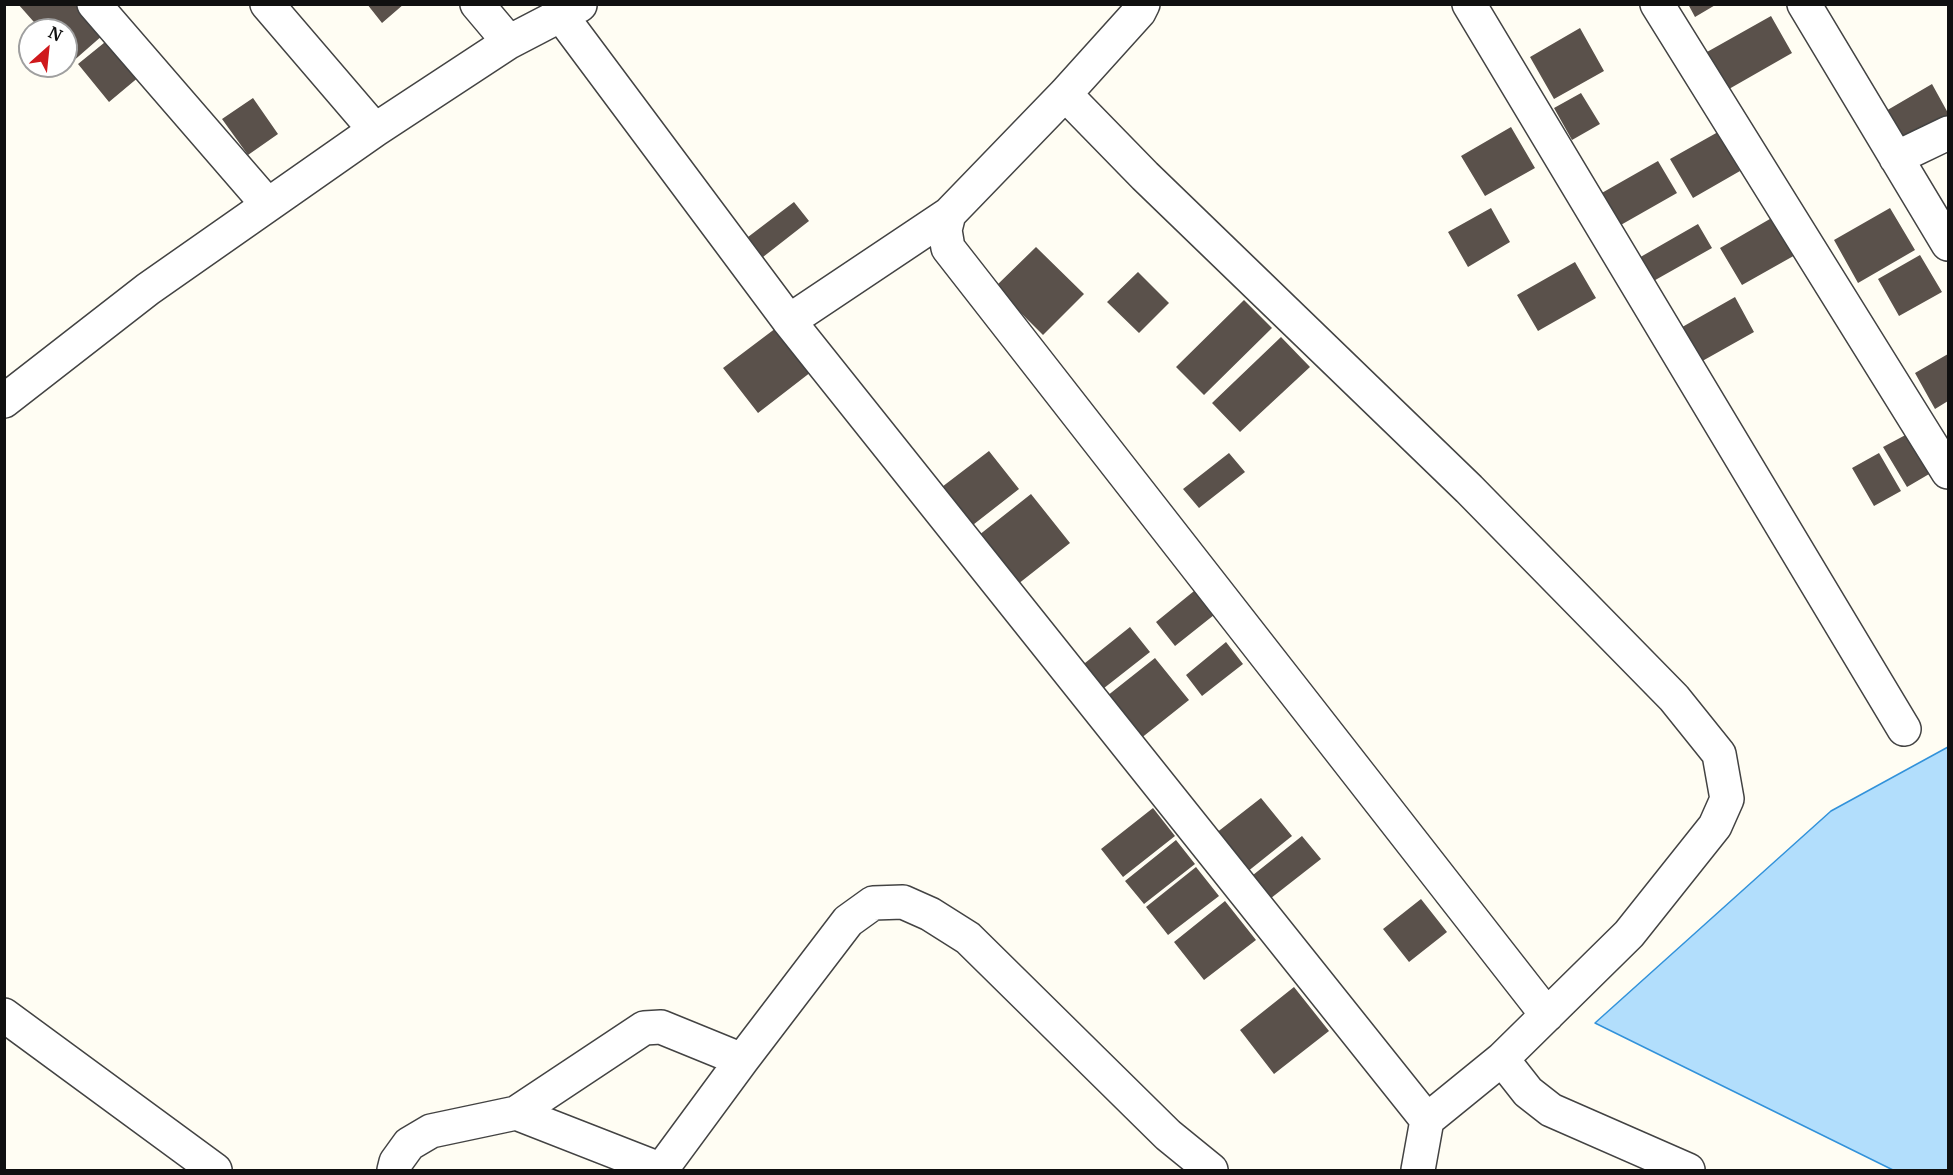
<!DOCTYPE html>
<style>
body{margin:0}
#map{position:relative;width:1953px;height:1175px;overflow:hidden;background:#fffdf3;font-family:Merriweather,serif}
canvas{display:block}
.frame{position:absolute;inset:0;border:6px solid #101010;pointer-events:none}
.north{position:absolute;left:18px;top:18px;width:60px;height:60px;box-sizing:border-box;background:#fff;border:2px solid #9f9f9f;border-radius:50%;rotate:27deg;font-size:16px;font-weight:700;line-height:24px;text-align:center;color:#101010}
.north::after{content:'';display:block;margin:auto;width:21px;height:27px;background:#cf191c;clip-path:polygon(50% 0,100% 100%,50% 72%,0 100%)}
</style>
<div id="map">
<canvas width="1953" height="1175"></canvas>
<div class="frame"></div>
<div class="north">N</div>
</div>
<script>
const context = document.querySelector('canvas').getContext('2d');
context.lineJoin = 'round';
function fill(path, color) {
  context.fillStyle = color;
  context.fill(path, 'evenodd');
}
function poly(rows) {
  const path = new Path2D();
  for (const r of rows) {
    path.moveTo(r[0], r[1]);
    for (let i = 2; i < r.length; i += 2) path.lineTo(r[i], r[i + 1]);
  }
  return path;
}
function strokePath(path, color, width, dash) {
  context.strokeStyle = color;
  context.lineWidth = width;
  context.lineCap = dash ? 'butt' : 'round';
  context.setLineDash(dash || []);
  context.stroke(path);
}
const water = poly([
 [1948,747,1948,1170,1893,1170,1595,1023,1831,811,1948,747]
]);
const building = poly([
 [18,4,76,4,103,35,71,63,66,58,66,30,41,30],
 [367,4,404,4,382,23],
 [1688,4,1717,4,1695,17],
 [1771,16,1792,53,1729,89,1707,52],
 [1580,28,1604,71,1554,99,1530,57],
 [115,34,146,71,109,102,78,64],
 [1932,84,1948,113,1948,122,1899,150,1879,115],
 [1581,93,1600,124,1572,140,1554,108],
 [253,98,278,134,248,155,222,119],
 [1511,127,1535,168,1485,196,1461,156],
 [1718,132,1740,171,1693,198,1670,159],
 [1658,161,1677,193,1619,226,1600,194],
 [794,202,809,221,763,257,748,237],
 [1491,208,1510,242,1468,267,1448,232],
 [1890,208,1915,250,1858,283,1834,240],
 [1775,216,1797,254,1742,285,1720,248],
 [1698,224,1712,248,1650,283,1637,259],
 [1036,247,1084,294,1043,335,995,287],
 [1920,255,1942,292,1899,316,1878,279],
 [1575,262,1596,298,1538,331,1517,295],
 [1138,272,1169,303,1139,333,1107,302],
 [1735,297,1754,332,1697,364,1677,330],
 [1244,300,1272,328,1204,395,1176,367],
 [776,328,811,372,758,413,723,368],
 [1281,337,1310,367,1240,432,1212,403],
 [1948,354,1948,401,1935,409,1915,373],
 [1913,431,1936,470,1907,487,1883,447],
 [989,451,1019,489,969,528,938,490],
 [1229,453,1245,472,1199,508,1183,489],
 [1879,453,1901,491,1874,506,1852,468],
 [1031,494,1070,543,1013,588,974,539],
 [1199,587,1219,611,1175,646,1156,622],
 [1130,627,1150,652,1099,692,1080,667],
 [1226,642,1243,664,1202,696,1186,675],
 [1155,658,1189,700,1140,739,1107,696],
 [1261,798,1292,836,1242,876,1211,837],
 [1153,808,1175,836,1123,877,1101,849],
 [1302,836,1321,859,1266,902,1248,879],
 [1176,840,1195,864,1144,904,1125,881],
 [1196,867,1219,896,1168,935,1146,907],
 [1421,899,1447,932,1409,962,1383,929],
 [1225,901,1256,940,1204,980,1174,942],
 [1294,987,1329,1031,1274,1074,1240,1030]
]);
const minor = poly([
 [94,4,268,205],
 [267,4,375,130],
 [477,4,509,42],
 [1143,4,1139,12,1065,94,949,214,945,230,948,248,1547,1015],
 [1469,4,1904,729],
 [1657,4,1948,472],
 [1804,4,1948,244],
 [560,14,789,321,1427,1120],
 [1065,94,1145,176,1469,489,1674,698,1719,754,1727,799,1715,826,1629,934,1502,1059,1427,1120,1418,1170],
 [1896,158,1948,133],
 [789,321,949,214],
 [4,401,148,289,375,130,509,42,580,5],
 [4,1015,215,1170],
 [1502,1059,1528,1092,1551,1110,1688,1170],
 [516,1113,662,1170],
 [394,1170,396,1162,409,1144,431,1131,516,1113,644,1028,661,1027,742,1060],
 [661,1170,742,1060,848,921,873,903,903,902,930,914,968,938,1168,1135,1211,1170]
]);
fill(water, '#b2defc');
strokePath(water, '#3292da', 1.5);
fill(building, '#5a514b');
strokePath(minor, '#434343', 36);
strokePath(minor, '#fff', 33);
</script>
